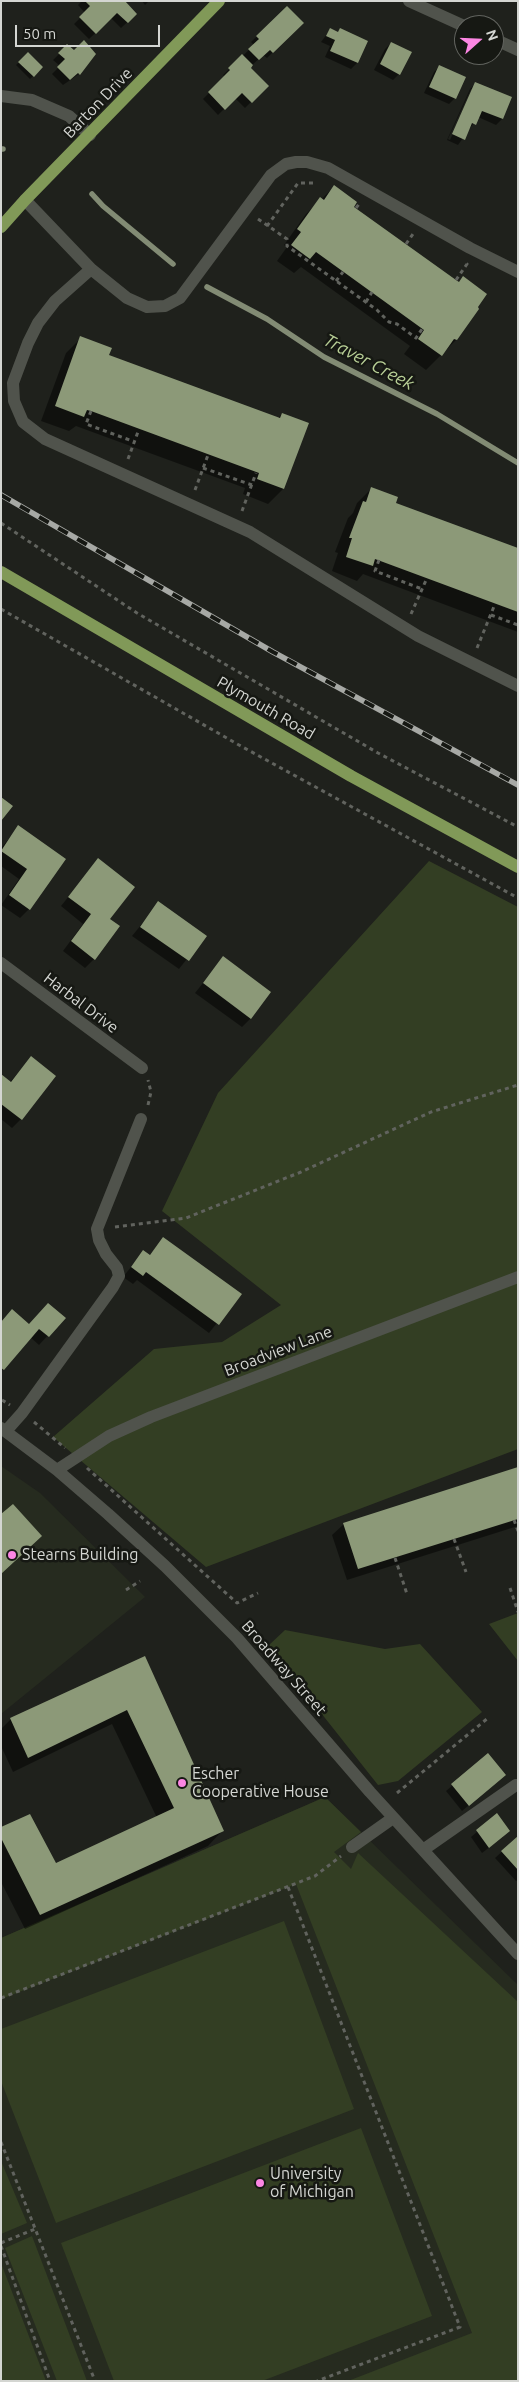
<!DOCTYPE html>
<style>
body{margin:0}
#map{position:relative;width:519px;height:2382px;overflow:hidden;background:#1f211c;font-family:Ubuntu,sans-serif}
canvas{display:block}
.frame{position:absolute;inset:0;border:2px solid #d4d6d2;pointer-events:none}
.north{position:absolute;left:454px;top:15px;width:50px;height:50px;box-sizing:border-box;background:#161813;border:1px solid #62645f;border-radius:50%;rotate:70deg;font-size:14px;font-weight:700;line-height:20px;text-align:center;color:#d4d6d2}
.north::after{content:'';display:block;margin:auto;width:18px;height:22px;background:#fc86e3;clip-path:polygon(50% 0,100% 100%,50% 72%,0 100%)}
.scale{position:absolute;left:15px;top:25px;width:145px;height:22px;box-sizing:border-box;border:2px solid #d4d6d2;border-top:0;padding-left:6px;font-size:15px;line-height:18px;white-space:nowrap;color:#d4d6d2;-webkit-text-stroke:4px #161813;paint-order:stroke}
</style>
<div id="map">
<canvas width="519" height="2382"></canvas>
<div class="frame"></div>
<div class="north">N</div>
<div class="scale">50 m</div>
</div>
<script>
const context = document.querySelector('canvas').getContext('2d');
context.lineJoin = 'round';
function fill(path, color) {
  context.fillStyle = color;
  context.fill(path, 'evenodd');
}
function poly(rows) {
  const path = new Path2D();
  for (const r of rows) {
    path.moveTo(r[0], r[1]);
    for (let i = 2; i < r.length; i += 2) path.lineTo(r[i], r[i + 1]);
  }
  return path;
}
function strokePath(path, color, width, dash) {
  context.strokeStyle = color;
  context.lineWidth = width;
  context.lineCap = dash ? 'butt' : 'round';
  context.setLineDash(dash || []);
  context.stroke(path);
}
function write(font, color, halo, rows, align = 'center') {
  context.font = font + ' Ubuntu,sans-serif';
  context.lineWidth = 5;
  context.setLineDash([]);
  context.textBaseline = 'middle';
  context.strokeStyle = halo;
  context.fillStyle = color;
  for (const [text, x, y, turn = 0] of rows) {
    context.save();
    context.translate(x, y);
    context.rotate((+turn || 0) * Math.PI / 180);
    context.textAlign = isNaN(turn) ? turn : align;
    if (halo) context.strokeText(text, 0, 0);
    context.fillText(text, 0, 0);
    context.restore();
  }
}
const built = poly([
 [1,1466,40,1493,145,1597,1,1714],
 [325,1797,518,1985,518,2381,1,2381,1,1938]
]);
const green = poly([
 [429,861,518,907,518,1449,206,1567,53,1437,154,1349,222,1342,281,1305,162,1211,218,1093],
 [518,1613,518,1661,489,1624],
 [285,1630,385,1649,420,1644,482,1712,398,1781,378,1785,268,1646],
 [325,1797,361,1832,334,1852,351,1869,358,1853,518,2002,518,2381,348,2381,472,2333,296,1884,1,1999,1,1938],
 [284,1921,354,2109,56,2223,1,2081,1,2029],
 [361,2128,432,2316,262,2381,114,2381,61,2243],
 [1,2161,27,2223,1,2234],
 [32,2236,87,2381,57,2381,5,2248],
 [1,2263,46,2381,1,2381]
]);
const shadow = poly([
 [82,1,123,1,136,14,121,28,111,18,89,39,74,24,85,13,78,5],
 [142,1,149,1,145,5],
 [287,7,302,23,267,58,263,55,249,68,267,86,245,108,235,98,218,115,203,99,225,77,223,75,254,45,251,42],
 [330,30,366,41,357,63,351,69,325,57,330,46,321,42],
 [391,43,399,74,393,80,374,70,385,49],
 [67,46,74,52,95,54,79,74,63,85,52,74,60,66,53,60],
 [28,54,42,67,30,79,16,65],
 [440,66,455,98,449,104,424,93,434,72],
 [476,83,510,98,502,119,496,125,478,117,458,145,447,140,470,89],
 [471,89,474,89,450,140,448,139],
 [335,186,352,207,458,283,463,278,486,294,456,340,426,370,404,354,410,346,301,267,294,273,277,261,287,247,284,245,306,214],
 [81,338,108,356,277,419,282,414,307,423,283,489,268,504,243,494,245,488,76,426,69,431,41,421,66,353],
 [372,488,394,503,518,549,518,632,363,574,357,581,332,571,338,553,335,552,348,518,353,513,357,503],
 [19,827,64,859,29,909,20,918,1,905,19,879,1,866,1,848],
 [98,860,109,919,94,959,85,968,63,951,83,924,61,906],
 [159,903,205,936,179,969,132,936],
 [223,958,251,1018,242,1027,195,993],
 [31,1058,21,1119,12,1128,1,1119,1,1076,10,1082],
 [164,1238,240,1294,209,1333,137,1280,133,1284,123,1277,143,1252,149,1256],
 [64,1318,39,1345,30,1337,1,1371,1,1322,29,1325],
 [518,1468,518,1526,347,1580,332,1535,344,1524],
 [144,1658,222,1831,208,1846,25,1929,1,1882,1,1828,56,1865,157,1818,112,1724,13,1772,1,1746,1,1729,11,1719],
 [488,1755,505,1775,462,1811,446,1791],
 [497,1815,503,1837,482,1853,471,1837],
 [518,1837,518,1880,516,1881,495,1858]
]);
const stream = poly([
 [1,149,3,149],
 [92,194,103,206,173,264],
 [207,287,267,319,324,357,437,414,518,463]
]);
const building = poly([
 [85,1,125,1,137,14,128,23,117,13,96,34,79,17,90,6],
 [287,6,304,23,273,53,270,50,259,60,248,49,259,39,256,36],
 [330,28,338,32,340,28,368,41,358,63,330,51,335,40,326,36],
 [84,40,96,54,80,75,78,73,70,80,57,67,65,59,58,53,67,44,74,50],
 [391,42,412,52,400,75,380,64],
 [28,52,43,67,34,77,18,62],
 [242,54,253,65,251,68,269,86,252,103,242,93,225,110,208,92,230,70,228,68],
 [439,65,466,77,456,99,429,87],
 [475,82,512,97,503,119,482,111,476,125,472,123,465,140,452,134],
 [334,185,357,202,354,207,456,280,459,282,463,276,487,294,478,307,479,309,457,340,454,339,442,356,418,339,424,330,316,252,310,259,291,245,301,232,297,229,320,197,324,200],
 [80,336,112,348,109,355,280,418,282,413,309,423,284,489,257,479,259,473,91,411,87,410,84,417,55,406],
 [371,487,398,497,396,503,518,548,518,612,375,559,373,566,346,557,352,538,349,538,363,501,366,502],
 [1,797,13,806,1,821],
 [18,825,66,859,30,910,9,895,27,869,1,851],
 [98,858,135,887,110,919,120,926,95,960,71,941,91,914,68,897],
 [158,901,207,936,189,961,140,927],
 [223,956,271,992,251,1019,203,983],
 [31,1056,56,1076,22,1120,1,1104,1,1074,11,1082],
 [163,1237,242,1294,219,1325,146,1272,143,1276,131,1267,143,1250,150,1255],
 [48,1303,66,1318,49,1337,39,1329,4,1370,1,1368,1,1322,12,1309,29,1324],
 [518,1467,518,1519,358,1569,343,1523],
 [13,1504,42,1536,1,1574,1,1514],
 [145,1656,224,1831,40,1915,1,1838,1,1827,30,1814,56,1863,174,1808,127,1710,28,1758,10,1718],
 [488,1753,506,1775,469,1806,451,1784],
 [497,1813,510,1831,489,1848,476,1830],
 [518,1836,518,1870,501,1851]
]);
const path = poly([
 [356,208,360,203],
 [258,219,287,239,287,246,377,310,389,322,397,324,416,338,422,329],
 [267,226,298,183,316,183],
 [406,244,413,234],
 [456,280,467,264,465,263],
 [336,281,343,272],
 [366,302,372,292],
 [91,411,86,424,135,442],
 [128,459,139,429],
 [203,468,252,485],
 [195,490,208,455],
 [242,511,256,473],
 [1,523,137,613,378,753,518,827],
 [379,560,375,571,422,589],
 [1,609,239,745,518,898],
 [411,614,427,578],
 [491,615,518,625],
 [477,648,495,604],
 [148,1105,151,1092,148,1080],
 [115,1227,186,1218,301,1172,431,1112,518,1085],
 [2,1400,10,1405],
 [34,1422,65,1448],
 [87,1468,237,1603,258,1593],
 [514,1520,518,1531],
 [454,1539,466,1572],
 [395,1558,407,1594],
 [510,1588,518,1612],
 [126,1590,140,1581],
 [397,1793,488,1718],
 [288,1887,460,2327,317,2381],
 [1,1998,315,1876,341,1856],
 [1,2142,95,2381],
 [1,2243,35,2229],
 [1,2246,50,2381]
]);
const minor = poly([
 [409,1,464,26],
 [494,39,518,50],
 [1,96,32,100,69,116,90,135],
 [25,200,91,269,127,298,147,307,165,306,180,298,271,175,286,164,296,162,307,162,328,168,470,248,518,272],
 [91,269,55,301,38,323,28,343,13,383,14,401,23,422,45,439,250,532,418,636,518,686],
 [1,963,142,1068],
 [1,1428,57,1470,108,1514,165,1566,237,1638,370,1792,518,1954],
 [6,1431,22,1413,113,1287,119,1276,117,1268,106,1254,99,1240,97,1229,141,1119],
 [57,1470,109,1436,151,1417,518,1277],
 [352,1847,393,1818],
 [423,1850,516,1785]
]);
const major = poly([
 [1,227,25,200,219,1],
 [1,572,351,776,518,867]
]);
const rail = poly([
 [1,495,273,652,518,785]
]);
const markers = [
 [12,1555,5,"#fc86e3"],
 [182,1783,5,"#fc86e3"],
 [260,2183,5,"#fc86e3"]
];
const streetNames = [
 ["Barton Drive",98,103,-46],
 ["Plymouth Road",266,708,30],
 ["Harbal Drive",81,1003,37],
 ["Broadview Lane",278,1351,-21],
 ["Broadway Street",284,1668,49]
];
const poiNames = [
 ["Stearns Building",22,1555],
 ["Escher",192,1774],
 ["Cooperative House",192,1792],
 ["University",270,2174],
 ["of Michigan",270,2192]
];
const waterNames = [
 ["Traver Creek",369,362,28]
];
fill(built, '#262b1f');
fill(green, '#333e23');
fill(shadow, '#0007');
strokePath(stream, '#828b74', 5.5);
fill(building, '#8c9978');
strokePath(path, '#61635e', 3, [4, 4]);
strokePath(minor, '#50534c', 12);
strokePath(major, '#819958', 12);
strokePath(rail, '#a7a9a5', 5.5);
strokePath(rail, '#161813', 4, [11]);
for (const [x, y, r, color] of markers) {
  const dot = new Path2D();
  dot.arc(x, y, r, 0, 2 * Math.PI);
  context.fillStyle = color;
  context.fill(dot);
  strokePath(dot, '#161813', 2);
}
write('16px', '#d4d6d2', '#161813', streetNames);
write('16px', '#d4d6d2', '#161813', poiNames, 'left');
write('italic 18px', '#b8cf96', '#161813', waterNames);
</script>
